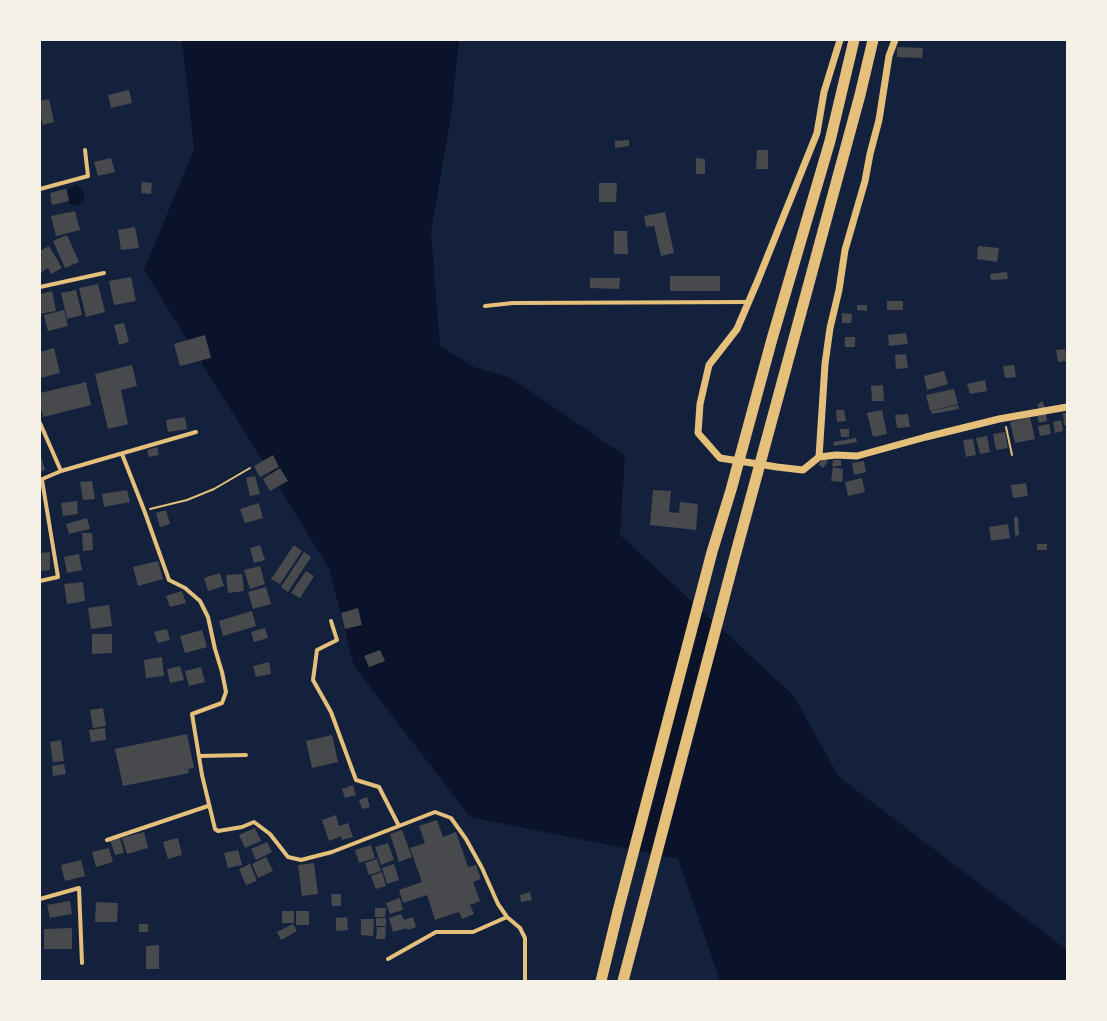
<!DOCTYPE html>
<style>
body{margin:0}
#map{position:relative;width:1107px;height:1021px;overflow:hidden;background:#14213d;font-family:"Golos Text",sans-serif}
canvas{display:block}
.frame{position:absolute;inset:0;border:41px solid #f6f1e7;pointer-events:none}
</style>
<div id="map">
<canvas width="1107" height="1021"></canvas>
<div class="frame"></div>
</div>
<script>
const context = document.querySelector('canvas').getContext('2d');
context.lineJoin = 'round';
function fill(path, color) {
  context.fillStyle = color;
  context.fill(path, 'evenodd');
}
function poly(rows) {
  const path = new Path2D();
  for (const r of rows) {
    path.moveTo(r[0], r[1]);
    for (let i = 2; i < r.length; i += 2) path.lineTo(r[i], r[i + 1]);
  }
  return path;
}
function strokePath(path, color, width, dash) {
  context.strokeStyle = color;
  context.lineWidth = width;
  context.lineCap = dash ? 'butt' : 'round';
  context.setLineDash(dash || []);
  context.stroke(path);
}
const water = poly([
 [182,40,459,40,451,116,431,232,440,346,474,367,511,378,625,456,620,535,793,695,839,777,1067,950,1067,981,720,981,678,859,470,817,354,666,329,568,144,270,194,149],
 [77,184,84,192,83,201,76,206,69,204,68,190]
]);
const building = poly([
 [897,47,923,48,922,58,897,57],
 [129,90,132,103,111,108,108,95],
 [49,99,54,122,43,125,40,113,40,101],
 [629,140,629,146,615,148,615,141],
 [757,150,768,150,768,169,756,169],
 [111,158,115,172,98,176,94,162],
 [696,158,705,159,705,174,696,174],
 [142,182,152,183,151,194,141,193],
 [599,183,617,183,616,202,599,202],
 [66,189,69,201,52,205,50,193],
 [75,211,80,230,56,236,51,216],
 [665,212,674,253,661,256,654,226,646,227,644,216],
 [135,227,139,248,121,250,118,230],
 [614,231,627,231,628,254,614,254],
 [67,235,79,262,65,268,53,241],
 [49,246,62,268,51,274,48,268,40,273,40,257,42,256,40,251],
 [978,246,999,248,997,262,977,259],
 [1007,272,1008,279,991,280,990,274],
 [670,276,720,276,720,291,670,291],
 [131,277,136,301,114,305,109,281],
 [590,278,620,278,619,289,590,288],
 [98,284,105,312,86,317,79,288],
 [76,290,82,315,67,319,61,293],
 [52,291,56,311,40,314,40,294],
 [887,301,903,301,903,310,887,310],
 [857,305,867,305,867,311,857,310],
 [64,310,68,326,48,331,44,315],
 [842,313,852,314,851,323,842,323],
 [124,323,129,342,119,345,114,325],
 [906,333,908,344,889,346,888,335],
 [205,335,211,358,180,366,174,344],
 [845,337,855,337,855,347,845,347],
 [54,348,60,373,40,378,40,352],
 [1065,349,1066,361,1058,362,1056,350],
 [906,354,908,368,896,369,895,355],
 [132,365,137,386,121,390,128,424,108,429,95,374],
 [1014,365,1016,377,1005,378,1003,366],
 [944,371,948,384,927,390,924,376],
 [985,380,987,391,970,394,967,384],
 [86,382,91,405,43,417,40,404,40,393],
 [883,385,884,401,872,401,871,386],
 [954,389,958,404,930,411,926,395],
 [1042,401,1046,409,1041,412,1037,405],
 [958,405,959,409,932,414,931,411],
 [836,410,844,410,846,421,837,422],
 [882,410,887,434,873,437,867,413],
 [1063,413,1067,413,1067,425,1064,425],
 [908,414,910,427,897,428,895,415],
 [1046,414,1047,421,1039,423,1037,416],
 [185,417,187,429,168,432,166,420],
 [1030,417,1035,439,1015,443,1010,422],
 [1061,420,1063,431,1055,433,1053,422],
 [1049,424,1051,434,1040,436,1038,426],
 [840,429,849,429,849,437,841,437],
 [1005,432,1008,448,996,450,993,434],
 [987,436,990,452,980,454,976,438],
 [856,438,857,442,834,446,833,442],
 [973,439,976,455,966,457,963,440],
 [157,447,159,455,149,457,147,450],
 [273,455,279,467,260,477,254,466],
 [41,457,45,470,40,472,40,458],
 [824,458,828,462,823,468,818,464],
 [833,460,841,460,841,466,832,466],
 [864,461,866,472,854,475,852,463],
 [833,467,843,469,842,482,831,481],
 [280,468,288,481,270,491,263,479],
 [255,476,260,494,250,496,246,478],
 [862,478,865,492,848,496,845,482],
 [92,481,95,499,83,500,80,482],
 [1026,483,1028,496,1013,498,1011,485],
 [127,490,130,502,104,507,102,494],
 [653,490,671,491,669,512,679,513,680,502,698,504,696,530,650,525],
 [77,501,78,514,63,516,61,503],
 [259,503,263,518,245,523,240,509],
 [166,510,170,524,160,527,156,513],
 [1014,517,1018,517,1019,535,1015,536],
 [87,518,90,529,69,534,66,524],
 [1008,524,1010,538,991,541,989,527],
 [82,533,92,533,93,550,83,551],
 [1037,544,1047,544,1047,550,1037,550],
 [260,545,265,560,254,563,250,548],
 [294,545,302,551,280,584,271,579],
 [50,552,50,570,40,571,40,553],
 [304,552,311,557,288,592,281,587],
 [79,554,82,570,67,573,64,557],
 [158,561,163,579,138,586,133,567],
 [260,566,265,584,250,589,244,570],
 [306,571,314,576,300,598,291,593],
 [220,573,224,586,208,591,204,578],
 [242,574,244,591,228,593,226,575],
 [83,582,85,601,67,604,64,584],
 [266,587,271,604,253,609,248,592],
 [182,591,186,603,170,607,166,596],
 [109,605,112,626,91,629,88,608],
 [358,608,362,625,345,629,341,613],
 [252,611,256,626,223,636,219,621],
 [265,628,268,638,254,642,251,632],
 [167,629,170,640,158,643,154,632],
 [202,630,207,647,185,653,180,636],
 [92,634,112,634,112,653,92,654],
 [380,650,385,661,369,667,364,656],
 [162,657,164,676,146,678,144,660],
 [269,662,271,674,256,677,253,666],
 [180,666,184,680,170,683,167,669],
 [201,667,205,682,189,686,185,671],
 [103,708,106,726,93,728,90,710],
 [105,728,106,740,91,742,89,730],
 [187,734,194,768,188,769,189,773,123,786,115,749],
 [332,735,338,762,312,768,306,741],
 [61,740,64,761,53,762,50,742],
 [64,764,66,774,53,776,52,766],
 [353,785,356,795,345,798,342,789],
 [367,797,370,807,362,809,359,800],
 [336,815,339,826,348,823,353,837,342,840,341,836,329,841,322,820],
 [437,820,443,837,456,832,468,867,476,865,481,879,473,882,480,901,470,905,474,914,462,919,459,912,435,920,427,895,403,903,399,890,422,882,410,848,425,843,419,826],
 [255,828,261,841,245,848,239,835],
 [402,830,412,857,399,862,390,834],
 [144,832,148,848,127,854,122,838],
 [120,838,124,853,115,855,110,840],
 [178,838,182,855,168,859,163,842],
 [267,842,272,852,256,860,251,849],
 [388,843,394,860,381,865,375,847],
 [371,845,375,858,359,863,355,850],
 [109,848,113,862,96,867,92,852],
 [238,850,242,865,228,868,224,853],
 [266,857,273,871,258,878,252,864],
 [377,859,381,871,369,875,365,863],
 [81,860,85,876,65,881,61,865],
 [314,863,318,894,302,896,298,865],
 [250,864,257,881,246,885,239,869],
 [394,864,399,880,387,884,382,868],
 [382,872,386,886,376,889,371,876],
 [530,892,532,900,521,902,520,895],
 [331,894,341,894,341,906,332,906],
 [400,898,403,910,390,914,386,903],
 [70,901,72,914,50,918,47,905],
 [96,902,118,903,117,922,95,922],
 [375,908,386,908,385,917,375,917],
 [282,911,294,911,294,923,282,923],
 [296,911,309,911,309,925,296,925],
 [401,914,404,920,413,917,416,927,407,930,407,928,393,932,389,918],
 [347,917,348,930,336,931,336,918],
 [376,918,386,918,386,926,376,926],
 [361,919,374,919,373,936,361,935],
 [139,924,148,924,148,932,139,932],
 [293,924,297,931,281,940,277,932],
 [377,927,386,927,385,939,376,939],
 [72,928,72,949,44,949,44,929],
 [159,945,159,969,146,969,146,946]
]);
const path = poly([
 [1006,427,1012,455],
 [150,509,187,500,214,489,250,468]
]);
const minor = poly([
 [40,189,88,176,85,150],
 [40,287,104,273],
 [485,306,513,303,749,302],
 [40,423,61,471],
 [122,454,144,510,169,580,185,588,200,601,208,617,215,649,222,672,226,692,222,703,192,714,202,775,215,829,218,831,242,827,254,822,270,834,288,857,301,860,332,852,435,812,451,818,466,839,482,868,498,904,507,917,520,928,525,938,525,981],
 [40,480,61,471,196,432],
 [40,581,58,577,42,480],
 [331,621,337,640,317,650,313,680,331,712,356,780,379,787,399,826],
 [199,756,246,755],
 [107,840,208,806],
 [40,899,79,888,82,963],
 [388,959,436,932,473,932,507,917]
]);
const tertiary = poly([
 [840,40,824,92,817,133,758,280,737,329,709,365,700,404,698,433,720,458,777,467,803,470,819,457,825,364,830,328,839,290,845,250,865,181,870,154,879,120,889,56,895,40],
 [819,457,836,455,857,456,926,437,999,419,1067,407]
]);
const trunk = poly([
 [601,981,618,911,712,552,731,490,772,339,830,141,854,40],
 [623,981,735,556,860,95,873,40]
]);
fill(water, '#0b132b');
fill(building, '#48494c');
strokePath(path, '#e5c07b', 2);
strokePath(minor, '#e5c07b', 4);
strokePath(tertiary, '#e5c07b', 7);
strokePath(trunk, '#e5c07b', 11);
</script>
